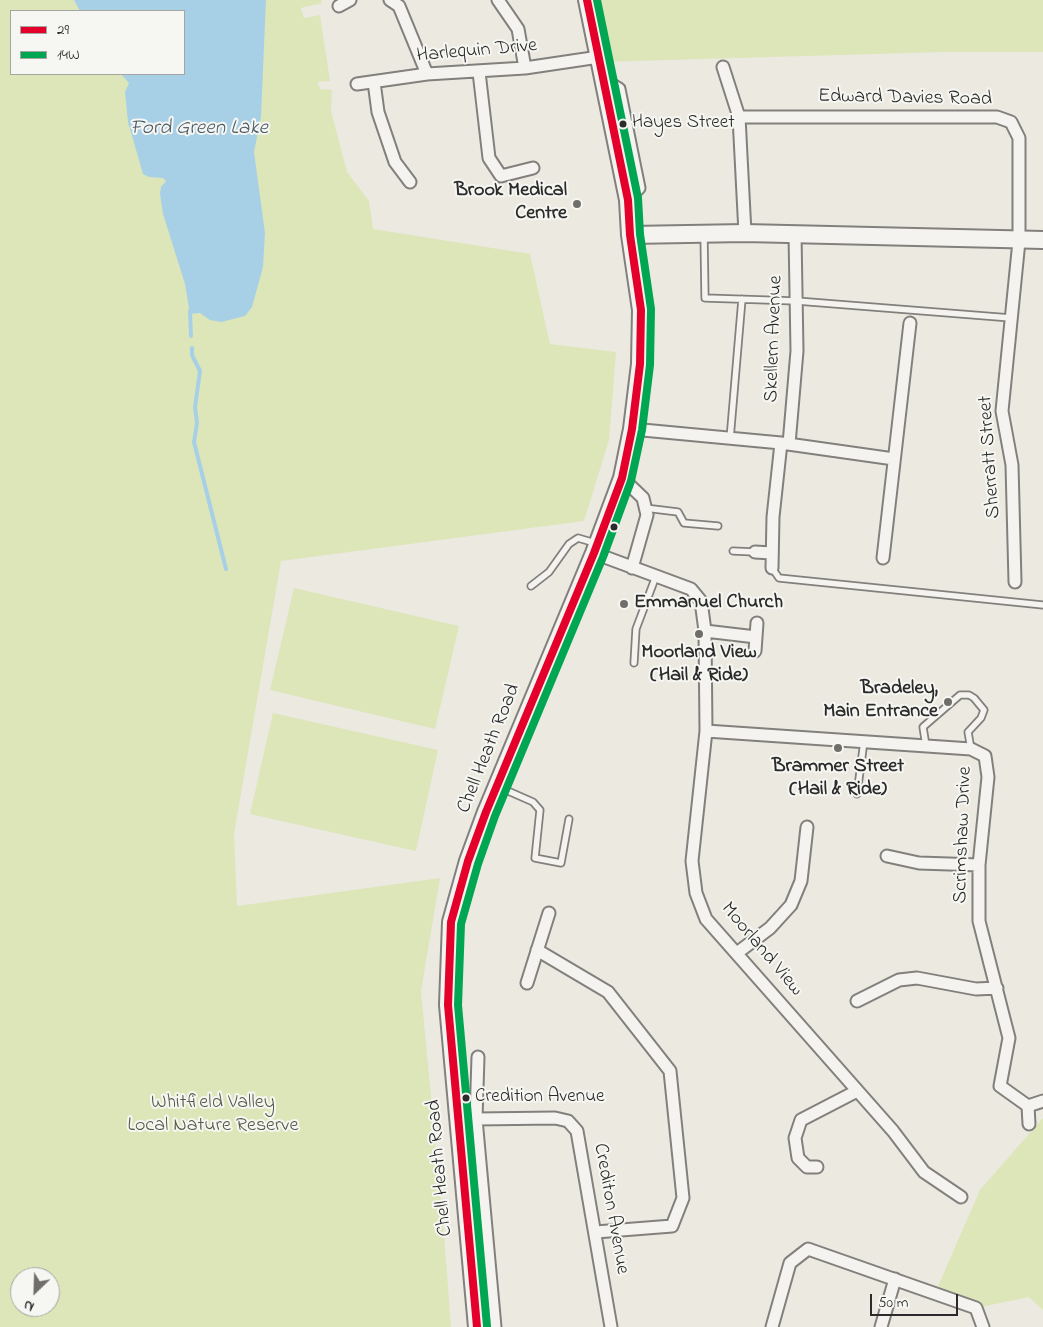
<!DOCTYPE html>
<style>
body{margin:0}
#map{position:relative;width:1043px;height:1327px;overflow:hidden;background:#ece9e1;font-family:"Indie Flower",sans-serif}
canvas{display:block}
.legend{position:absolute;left:10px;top:10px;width:175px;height:65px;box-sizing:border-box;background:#f6f6f2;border:1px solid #a5a5a2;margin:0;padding:6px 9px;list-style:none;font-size:15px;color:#2b2b2b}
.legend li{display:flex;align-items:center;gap:10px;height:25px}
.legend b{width:25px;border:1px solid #a5a5a2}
.north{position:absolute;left:10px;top:1267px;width:50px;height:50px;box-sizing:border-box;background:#f6f6f2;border:1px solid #a5a5a2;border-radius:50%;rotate:204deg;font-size:14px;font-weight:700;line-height:20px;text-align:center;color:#2b2b2b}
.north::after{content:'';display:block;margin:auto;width:18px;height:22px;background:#6f6e6b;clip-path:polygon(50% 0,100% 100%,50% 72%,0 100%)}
.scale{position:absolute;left:870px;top:1294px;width:88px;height:22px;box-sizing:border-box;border:2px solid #2b2b2b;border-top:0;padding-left:6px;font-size:15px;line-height:18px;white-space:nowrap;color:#2b2b2b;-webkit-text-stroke:4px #f6f6f2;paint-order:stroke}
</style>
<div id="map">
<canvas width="1043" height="1327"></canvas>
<ul class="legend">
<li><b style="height:6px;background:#e4002b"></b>29</li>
<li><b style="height:6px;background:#00a651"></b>14W</li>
</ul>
<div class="north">N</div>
<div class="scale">50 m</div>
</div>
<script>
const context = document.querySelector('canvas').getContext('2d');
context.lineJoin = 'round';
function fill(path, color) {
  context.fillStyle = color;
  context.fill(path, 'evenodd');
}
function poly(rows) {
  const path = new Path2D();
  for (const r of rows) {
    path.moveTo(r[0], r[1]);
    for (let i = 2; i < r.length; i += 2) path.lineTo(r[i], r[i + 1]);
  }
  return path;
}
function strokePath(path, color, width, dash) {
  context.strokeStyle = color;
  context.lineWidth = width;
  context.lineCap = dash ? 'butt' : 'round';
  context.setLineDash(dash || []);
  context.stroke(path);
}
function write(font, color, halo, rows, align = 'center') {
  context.font = font + ' "Indie Flower",sans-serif';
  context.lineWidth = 4;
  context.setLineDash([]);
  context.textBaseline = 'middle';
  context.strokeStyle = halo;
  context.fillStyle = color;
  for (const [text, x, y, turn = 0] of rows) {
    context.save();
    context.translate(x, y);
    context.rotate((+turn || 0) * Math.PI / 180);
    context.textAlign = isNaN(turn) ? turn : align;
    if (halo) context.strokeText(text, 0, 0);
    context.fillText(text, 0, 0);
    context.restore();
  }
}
const green = poly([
 [0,0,321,0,322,3,301,8,304,18,320,15,330,81,318,82,318,84,320,89,332,90,331,111,347,172,369,201,373,229,530,254,550,344,616,352,609,440,584,521,281,561,234,834,237,906,440,878,421,991,444,1234,451,1327,0,1327],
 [11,11,184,11,184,74,11,74],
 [20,1277,50,1277,50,1307,20,1307],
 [591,0,1043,0,1043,52,944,52,600,62],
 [294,588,459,626,435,729,270,690],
 [273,713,438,750,416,851,250,814],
 [1043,1118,1043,1310,1029,1297,976,1308,935,1293,980,1190]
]);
const water = poly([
 [74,0,266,0,261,117,254,152,265,233,263,267,252,307,245,316,221,322,210,320,200,313,190,314,185,284,163,214,160,194,161,187,166,181,163,178,149,177,143,174,128,122,125,92,129,83,121,74,184,74,184,11,80,11]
]);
const stream = poly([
 [190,311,191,336],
 [192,348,192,355,200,371,195,407,197,423,194,442,226,569]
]);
const lane = poly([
 [704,235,705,298,797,301,1011,318],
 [730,439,742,299],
 [645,508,678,512,684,523,718,526],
 [733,551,755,552],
 [772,568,779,578,1043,605],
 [531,586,549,572,569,544,578,538,595,543],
 [634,663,636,629,656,576],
 [926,746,923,727,960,695,969,695,974,698,984,710,981,718,968,732,971,749],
 [499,787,533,802,540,810,535,858,561,863,569,819],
 [857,794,864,741]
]);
const street = poly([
 [390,0,399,6,427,74],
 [498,0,518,29,525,68],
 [339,6,350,0],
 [723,67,739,117],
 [479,72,489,158,501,176,533,168],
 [604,80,619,89,639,188,628,200],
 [374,82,378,112,395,162,410,182],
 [357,84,427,74,525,68,599,57],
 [745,233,739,117,997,117,1011,122,1019,138,1019,241,1002,411,1012,465,1015,582],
 [632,429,781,443,894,459],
 [789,444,797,351,795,234],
 [622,478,643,498,647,515,632,568],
 [755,552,772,553],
 [594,553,691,589,701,601,705,631,706,731,692,861,696,893,706,919,893,1131,924,1172,961,1197],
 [883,558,910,323],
 [772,568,773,517,781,443],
 [705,631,756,637],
 [755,651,757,623],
 [706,731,971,749,985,756,988,777,979,865,979,921,1009,1038,1000,1086,1028,1106],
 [887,856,919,863,979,865],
 [537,950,608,992,670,1071,683,1198,672,1226,596,1232],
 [737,953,770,928,791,905,801,881,807,827],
 [527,983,549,913],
 [857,1001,899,980,917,978,976,989,997,988],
 [478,1057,476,1119,495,1327],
 [1028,1106,1029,1124],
 [1028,1106,1043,1101],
 [458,1123,476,1119,555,1118,568,1121,577,1131,611,1327],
 [817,1167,807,1167,798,1158,795,1138,801,1120,857,1091],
 [772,1327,790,1263,808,1249,976,1308,983,1327],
 [881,1327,895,1279]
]);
const secondary = poly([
 [630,235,745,233,1043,240],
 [477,1327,448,1005,451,922,468,861,486,812,594,553,622,478,632,429,640,364,641,310,630,235,628,200,587,0]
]);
const bus1 = poly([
 [477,1327,448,1005,451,922,468,861,486,812,594,553,622,478,632,429,640,364,641,310,630,235,628,200,587,0]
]);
const bus2 = poly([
 [487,1326,458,1005,461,924,478,864,495,816,603,557,631,481,642,430,650,365,651,309,640,234,638,198,597,0]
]);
const markers = [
 [623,124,4.5,"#2b2b2b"],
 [577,204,5,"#6f6e6b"],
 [614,527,4.5,"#2b2b2b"],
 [624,604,5,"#6f6e6b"],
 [699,634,5,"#6f6e6b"],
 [948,702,5,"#6f6e6b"],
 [838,748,5,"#6f6e6b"],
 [466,1098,4.5,"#2b2b2b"]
];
const busNames = [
 ["Hayes Street",632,124],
 ["Credition Avenue",475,1098]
];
const streetNames = [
 ["Harlequin Drive",477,52,-5],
 ["Edward Davies Road",905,99,1],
 ["Skellern Avenue",775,339,-88],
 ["Sherratt Street",991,457,-94],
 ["Chell Heath Road",490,749,-68],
 ["Scrimshaw Drive",964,835,-88],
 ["Moorland View",761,950,50],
 ["Chell Heath Road",441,1168,-95],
 ["Crediton Avenue",610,1209,80]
];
const poiNames = [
 ["Brook Medical",567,192],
 ["Centre",567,215],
 ["Emmanuel Church",634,604,"left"],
 ["Moorland View",699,654,"center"],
 ["(Hail & Ride)",699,677,"center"],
 ["Bradeley,",938,690],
 ["Main Entrance",938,713],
 ["Brammer Street",838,768,"center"],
 ["(Hail & Ride)",838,791,"center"]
];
const parkNames = [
 ["Whitfield Valley",213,1104],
 ["Local Nature Reserve",213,1127]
];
const waterNames = [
 ["Ford Green Lake",199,130]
];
fill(green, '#dde6b9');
fill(water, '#a7d0e7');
strokePath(stream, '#a7d0e7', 4);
strokePath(lane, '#82807d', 9);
strokePath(street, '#82807d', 15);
strokePath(secondary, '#82807d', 20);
strokePath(lane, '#f4f3f0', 5.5);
strokePath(street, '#f4f3f0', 11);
strokePath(secondary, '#f4f3f0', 16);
strokePath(bus1, '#e4002b', 8);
strokePath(bus2, '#00a651', 8);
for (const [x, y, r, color] of markers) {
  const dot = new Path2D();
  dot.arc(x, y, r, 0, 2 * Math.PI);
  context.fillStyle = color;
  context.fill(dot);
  strokePath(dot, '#f6f6f2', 2);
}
write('19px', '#2b2b2b', '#f6f6f2', busNames, 'left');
write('20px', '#2b2b2b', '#f6f6f2', streetNames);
write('bold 20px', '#2b2b2b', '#f6f6f2', poiNames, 'right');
write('20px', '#545946', '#f6f6f2', parkNames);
write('italic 21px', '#475964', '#f6f6f2', waterNames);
</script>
